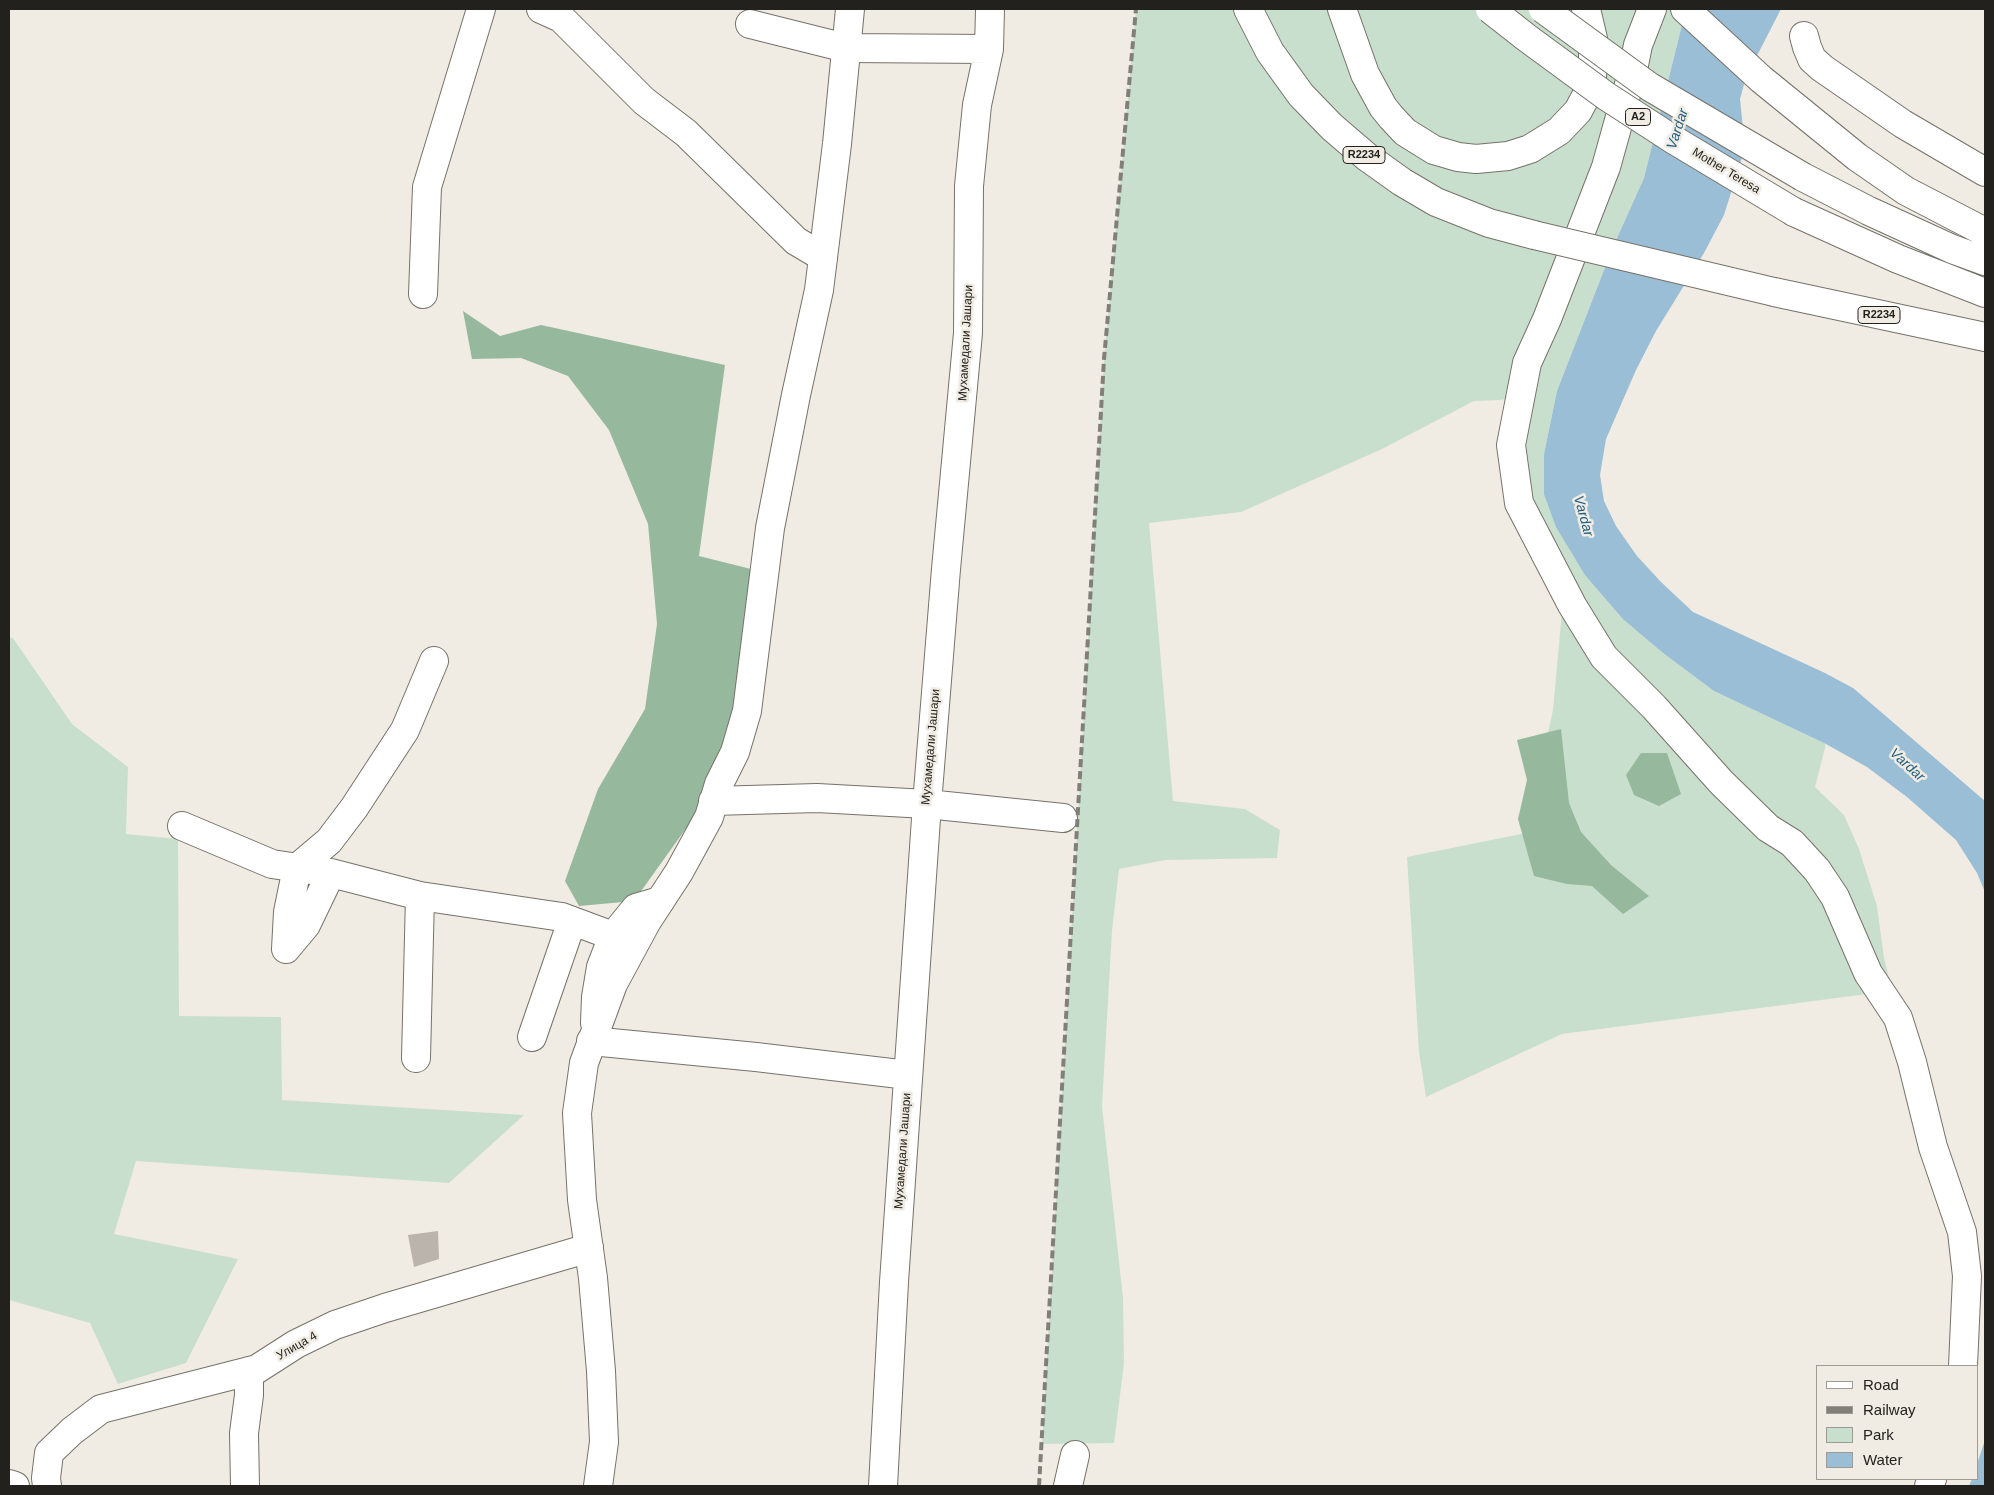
<!DOCTYPE html>
<meta charset="utf-8">
<style>
body{margin:0}
#map{position:relative;width:1994px;height:1495px;overflow:hidden;background:#f1ece3;font-family:Arial,sans-serif}
canvas{display:block}
.frame{position:absolute;inset:0;border:10px solid #22211d;pointer-events:none}
.legend{position:absolute;left:1816px;top:1365px;width:162px;height:115px;box-sizing:border-box;background:#f1ece3;border:1px solid #9e9b94;margin:0;padding:6px 9px;list-style:none;font-size:15px;color:#22211d}
.legend li{display:flex;align-items:center;gap:10px;height:25px}
.legend b{width:25px;border:1px solid #9e9b94}
</style>
<div id="map">
<canvas width="1994" height="1495"></canvas>
<div class="frame"></div>
<ul class="legend">
<li><b style="height:6px;background:#fff"></b>Road</li>
<li><b style="height:6px;background:#827f78"></b>Railway</li>
<li><b style="height:14px;background:#c9dfcd"></b>Park</li>
<li><b style="height:14px;background:#99bed6"></b>Water</li>
</ul>
</div>
<script>
const context = document.querySelector('canvas').getContext('2d');
context.lineJoin = 'round';
function fill(path, color) {
  context.fillStyle = color;
  context.fill(path, 'evenodd');
}
function poly(rows) {
  const path = new Path2D();
  for (const r of rows) {
    path.moveTo(r[0], r[1]);
    for (let i = 2; i < r.length; i += 2) path.lineTo(r[i], r[i + 1]);
  }
  return path;
}
function strokePath(path, color, width, dash) {
  context.strokeStyle = color;
  context.lineWidth = width;
  context.lineCap = dash ? 'butt' : 'round';
  context.setLineDash(dash || []);
  context.stroke(path);
}
function write(font, color, halo, rows, align = 'center') {
  context.font = font + ' Arial,sans-serif';
  context.lineWidth = 5;
  context.setLineDash([]);
  context.textBaseline = 'middle';
  context.strokeStyle = halo;
  context.fillStyle = color;
  for (const [text, x, y, turn = 0] of rows) {
    context.save();
    context.translate(x, y);
    context.rotate((+turn || 0) * Math.PI / 180);
    context.textAlign = isNaN(turn) ? turn : align;
    if (halo) context.strokeText(text, 0, 0);
    context.fillText(text, 0, 0);
    context.restore();
  }
}
const green = poly([
 [1136,9,1686,9,1644,178,1613,247,1557,391,1544,454,1677,662,1714,691,1826,744,1815,787,1844,815,1859,849,1877,906,1884,958,1890,982,1882,992,1562,1034,1426,1097,1419,1052,1407,857,1526,833,1553,710,1564,590,1519,503,1525,396,1500,400,1474,401,1382,449,1241,512,1149,523,1173,801,1245,809,1280,830,1277,858,1165,860,1119,869,1112,931,1102,1106,1123,1298,1124,1363,1114,1443,1042,1444,1104,359],
 [9,637,13,638,72,724,128,767,126,834,178,839,179,1016,281,1017,282,1100,524,1115,449,1183,136,1161,114,1234,238,1259,186,1363,118,1384,90,1323,9,1300]
]);
const forest = poly([
 [463,311,500,336,541,325,725,365,699,556,755,570,735,719,697,813,634,901,579,906,565,881,598,789,645,709,657,624,648,524,609,430,568,376,521,358,472,359],
 [1561,729,1569,803,1581,832,1611,865,1649,896,1623,914,1592,886,1567,884,1534,876,1518,819,1527,780,1517,740],
 [1641,753,1667,753,1681,794,1659,806,1634,795,1626,775]
]);
const water = poly([
 [1686,9,1781,9,1746,77,1740,99,1745,148,1724,215,1704,253,1656,331,1636,370,1606,439,1600,475,1604,501,1616,526,1637,556,1661,582,1693,612,1825,673,1853,688,1985,801,1985,892,1977,873,1956,840,1907,797,1867,767,1826,744,1714,691,1662,652,1623,619,1585,575,1556,527,1544,494,1544,454,1557,391,1613,247,1644,178],
 [1985,1440,1985,1486,1969,1486,1972,1479,1978,1479,1978,1461]
]);
const building = poly([
 [438,1231,439,1259,414,1267,408,1235]
]);
const minor = poly([
 [541,9,561,18,644,101,686,133,796,241,823,257],
 [1652,9,1638,45,1633,70,1606,167,1547,319,1527,363,1511,445,1519,503,1572,605,1604,657,1654,707,1721,782,1768,828,1792,843,1817,870,1835,897,1868,973,1898,1018,1912,1062,1933,1147,1962,1232,1967,1276,1963,1366],
 [750,24,846,48,989,49],
 [1804,36,1807,47,1812,59,1822,68,1903,124,1985,172],
 [423,294,427,187,481,9],
 [713,801,817,798,927,804,1063,818],
 [182,826,272,864,331,873,420,896,562,917,613,936],
 [286,949,288,912,297,868,329,841,354,808,405,730,434,661],
 [286,949,306,925,331,873],
 [595,1023,596,997,601,967,613,936,636,908,660,901],
 [532,1037,572,921],
 [591,1041,756,1057,908,1075],
 [416,1058,420,896],
 [9,1484,15,1486],
 [47,1486,46,1478,49,1453,72,1431,101,1409,257,1369,296,1344,335,1325,385,1308,589,1248],
 [245,1486,244,1433,249,1395,249,1371],
 [883,1486,894,1282,927,804,946,569,968,333,969,186,977,105,989,49,990,9],
 [1068,1486,1075,1455],
 [1929,1486,1932,1479]
]);
const major = poly([
 [598,1486,604,1442,601,1371,593,1278,582,1200,577,1113,584,1063,613,984,647,921,679,872,709,817,719,784,735,752,747,711,770,528,796,395,819,290,837,144,850,9]
]);
const highway = poly([
 [1248,9,1270,52,1301,95,1332,127,1367,157,1402,182,1436,202,1489,223,1534,235],
 [1342,9,1365,74,1383,107,1391,117,1405,132,1434,150,1458,157,1476,159,1508,156,1530,149,1559,131,1578,111,1586,96,1592,77,1593,61,1593,39,1586,9],
 [1685,9,1761,79,1857,157,1906,191,1985,232],
 [1803,177,1869,211,1952,249,1985,261],
 [1794,212,1898,259,1985,293],
 [1774,292,1985,337]
]);
const rail = poly([
 [1039,1486,1104,359,1136,9]
]);
const highwayBridge = poly([
 [1490,9,1527,38,1606,96,1674,140,1794,212],
 [1543,9,1650,87,1803,177],
 [1534,235,1774,292]
]);
const shields = [
 [1638,117,25],
 [1364,155,42],
 [1879,315,42]
];
const shieldNames = [
 ["A2",1638,117],
 ["R2234",1364,155],
 ["R2234",1879,315]
];
const streetNames = [
 ["Mother Teresa",1726,171,31],
 ["Мухамедали Јашари",966,343,-87],
 ["Мухамедали Јашари",931,747,-85],
 ["Мухамедали Јашари",903,1151,-86],
 ["Улица 4",297,1346,-30]
];
const waterNames = [
 ["Vardar",1678,129,-72],
 ["Vardar",1583,516,75],
 ["Vardar",1907,765,42]
];
fill(green, '#c9dfcd');
fill(forest, '#96b89d');
fill(water, '#99bed6');
fill(building, '#bab4ac');
strokePath(minor, '#767269', 30);
strokePath(major, '#767269', 30);
strokePath(highway, '#767269', 30);
strokePath(minor, '#fff', 28);
strokePath(major, '#fff', 28);
strokePath(highway, '#fff', 28);
strokePath(rail, '#827f78', 4, [8, 4]);
strokePath(highwayBridge, '#767269', 30, []);
strokePath(highwayBridge, '#fff', 28);
for (const [x, y, w] of shields) {
  const box = new Path2D();
  box.roundRect(x - w / 2, y - 8.5, w, 17, 4);
  context.fillStyle = '#f1ece3';
  context.fill(box);
  strokePath(box, '#22211d', 1);
}
write('bold 11px', '#22211d', null, shieldNames);
write('12px', '#22211d', '#f1ece3', streetNames);
write('italic 14px', '#205d7f', '#f1ece3', waterNames);
</script>
